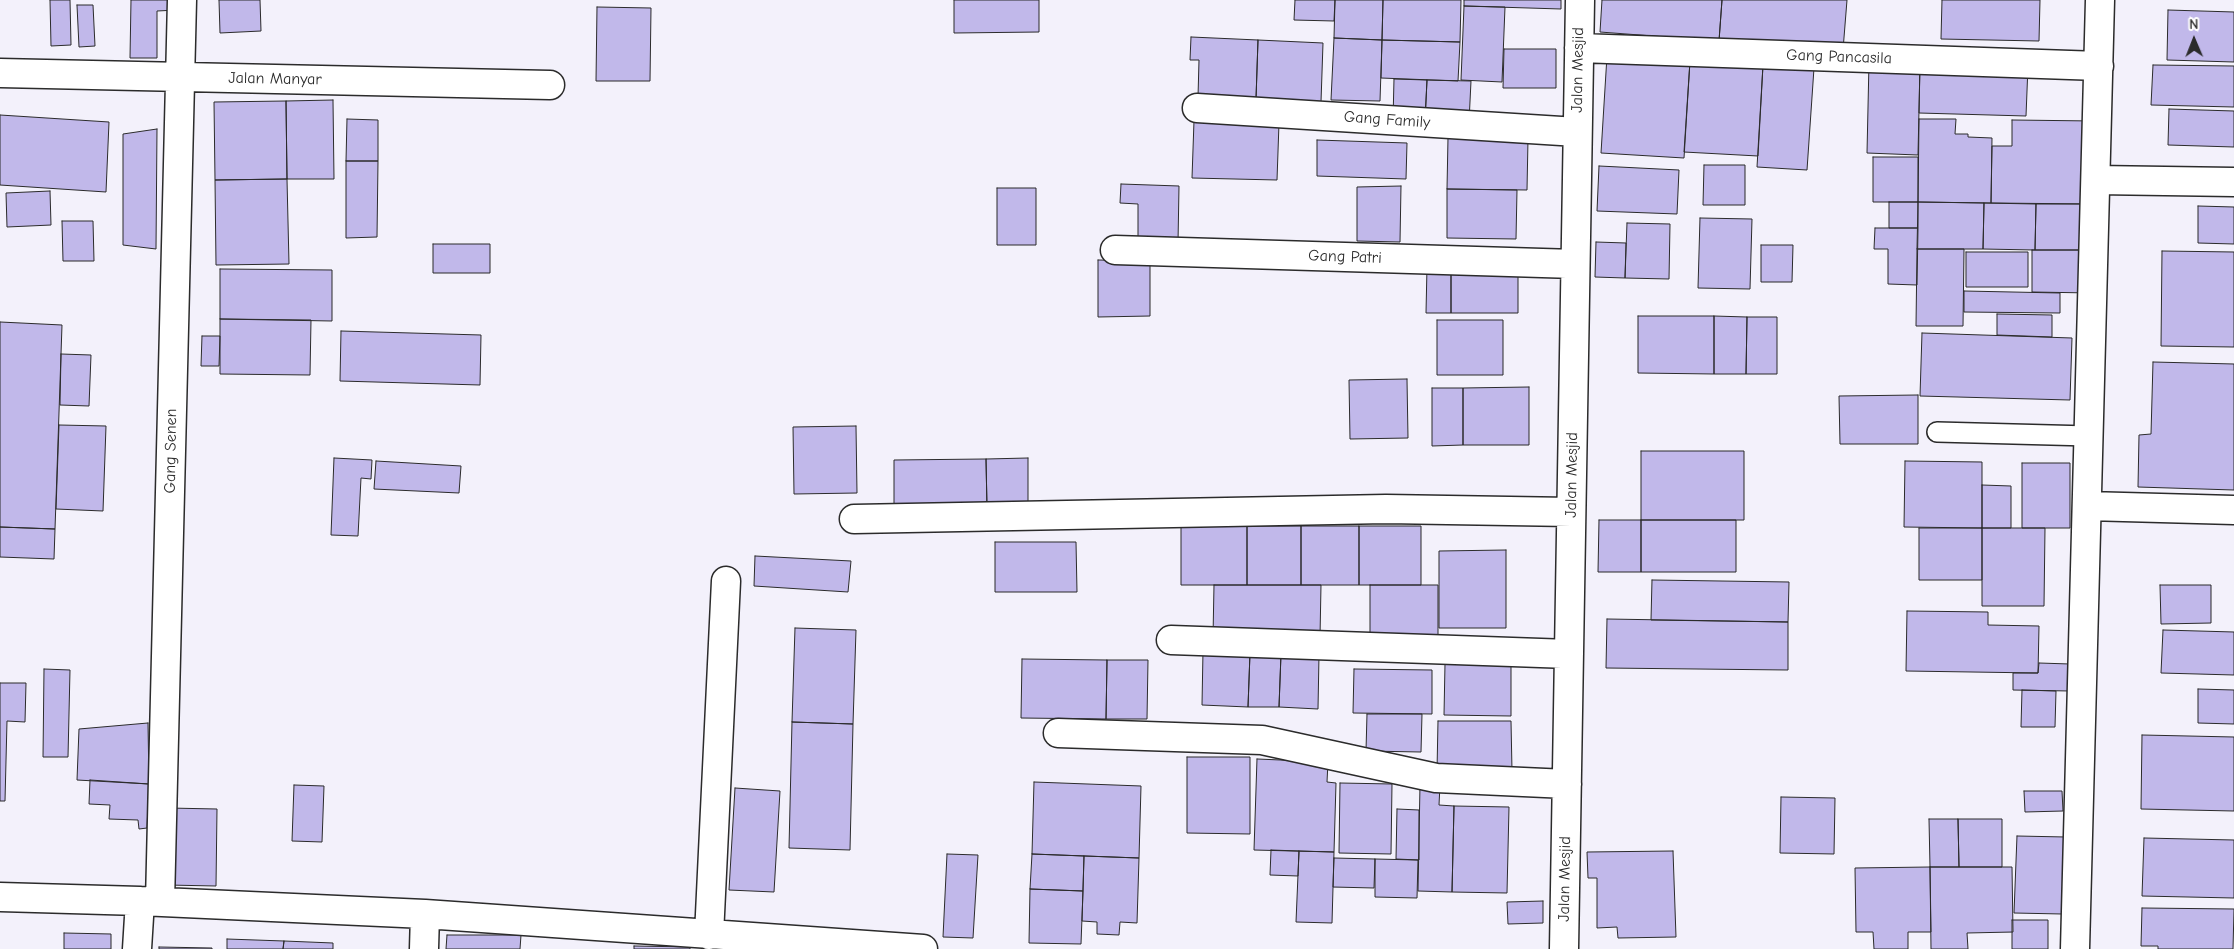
<!DOCTYPE html>
<style>
body{margin:0}
#map{position:relative;width:2234px;height:949px;overflow:hidden;background:#f3f1fb;font-family:"Comic Neue",sans-serif}
canvas{display:block}
.north{position:absolute;left:2169px;top:15px;width:50px;height:50px;-webkit-text-stroke:4px #fff;paint-order:stroke;rotate:359deg;font-size:14px;font-weight:700;line-height:20px;text-align:center;color:#2b2b2b}
.north::after{content:'';display:block;margin:auto;width:18px;height:22px;background:#2b2b2b;clip-path:polygon(50% 0,100% 100%,50% 72%,0 100%)}
</style>
<div id="map">
<canvas width="2234" height="949"></canvas>
<div class="north">N</div>
</div>
<script>
const context = document.querySelector('canvas').getContext('2d');
context.lineJoin = 'round';
function fill(path, color) {
  context.fillStyle = color;
  context.fill(path, 'evenodd');
}
function poly(rows) {
  const path = new Path2D();
  for (const r of rows) {
    path.moveTo(r[0], r[1]);
    for (let i = 2; i < r.length; i += 2) path.lineTo(r[i], r[i + 1]);
  }
  return path;
}
function strokePath(path, color, width, dash) {
  context.strokeStyle = color;
  context.lineWidth = width;
  context.lineCap = dash ? 'butt' : 'round';
  context.setLineDash(dash || []);
  context.stroke(path);
}
function write(font, color, halo, rows, align = 'center') {
  context.font = font + ' "Comic Neue",sans-serif';
  context.lineWidth = 5;
  context.setLineDash([]);
  context.textBaseline = 'middle';
  context.strokeStyle = halo;
  context.fillStyle = color;
  for (const [text, x, y, turn = 0] of rows) {
    context.save();
    context.translate(x, y);
    context.rotate((+turn || 0) * Math.PI / 180);
    context.textAlign = isNaN(turn) ? turn : align;
    if (halo) context.strokeText(text, 0, 0);
    context.fillText(text, 0, 0);
    context.restore();
  }
}
const building = poly([
 [50,0,70,0,71,45,51,46,50,0],
 [131,0,177,0,177,10,157,11,157,58,130,58,131,0],
 [219,0,260,0,261,31,220,33,219,0],
 [954,0,1039,0,1039,32,954,33,954,0],
 [1295,0,1335,0,1334,21,1294,20,1295,0],
 [1335,0,1383,0,1382,40,1334,38,1335,0],
 [1383,0,1461,0,1460,42,1382,40,1383,0],
 [1464,0,1561,0,1561,9,1464,6,1464,0],
 [1602,0,1722,0,1719,41,1600,32,1602,0],
 [1722,0,1847,0,1843,50,1719,41,1722,0],
 [1942,0,2040,0,2039,41,1941,39,1942,0],
 [77,5,93,5,95,46,79,47,77,5],
 [1464,6,1505,7,1502,82,1461,80,1464,6],
 [597,7,651,8,650,81,596,81,597,7],
 [2168,10,2234,12,2234,62,2167,60,2168,10],
 [1191,37,1258,40,1256,99,1198,97,1199,60,1190,60,1191,37],
 [1334,38,1382,40,1380,101,1331,100,1334,38],
 [1258,40,1323,43,1321,102,1256,99,1258,40],
 [1382,40,1460,42,1458,81,1381,78,1382,40],
 [1504,49,1556,49,1556,88,1503,88,1504,49],
 [1607,56,1690,61,1684,158,1601,153,1607,56],
 [1690,61,1763,65,1758,156,1684,152,1690,61],
 [1869,62,1920,64,1918,155,1867,153,1869,62],
 [1920,64,2028,66,2026,116,1919,113,1920,64],
 [1763,65,1814,68,1807,170,1757,167,1763,65],
 [2153,65,2234,66,2234,107,2151,105,2153,65],
 [1394,79,1427,80,1425,121,1393,120,1394,79],
 [1427,80,1471,81,1469,122,1425,121,1427,80],
 [333,100,334,179,287,179,286,101,333,100],
 [286,101,287,179,215,180,214,102,286,101],
 [2169,109,2234,111,2234,147,2168,145,2169,109],
 [0,115,109,122,106,192,0,185,0,115],
 [347,119,378,120,378,161,346,161,347,119],
 [1919,119,1956,119,1955,134,1968,134,1968,137,1992,138,1991,203,1918,202,1919,119],
 [2012,120,2094,121,2093,204,1991,203,1992,146,2012,146,2012,120],
 [1194,121,1279,123,1277,180,1192,178,1194,121],
 [157,129,156,249,123,245,123,134,157,129],
 [1448,138,1528,139,1527,190,1447,189,1448,138],
 [1317,140,1407,143,1406,179,1317,176,1317,140],
 [1873,157,1918,157,1918,202,1873,202,1873,157],
 [346,161,378,161,377,237,346,238,346,161],
 [1704,165,1745,165,1745,205,1703,205,1704,165],
 [1599,166,1679,170,1677,214,1597,211,1599,166],
 [287,179,289,264,216,265,215,180,287,179],
 [1121,184,1179,186,1178,243,1138,242,1138,204,1120,203,1121,184],
 [1401,186,1400,242,1357,241,1357,187,1401,186],
 [997,188,1036,188,1036,245,997,245,997,188],
 [1447,189,1517,190,1516,239,1447,238,1447,189],
 [50,191,51,225,7,227,6,193,50,191],
 [1889,202,1918,202,1918,228,1889,228,1889,202],
 [1918,202,1984,203,1983,249,1917,249,1918,202],
 [1984,203,2036,204,2035,250,1983,249,1984,203],
 [2036,204,2093,204,2092,250,2035,250,2036,204],
 [2198,206,2234,207,2234,244,2198,243,2198,206],
 [1700,218,1752,219,1750,289,1698,288,1700,218],
 [62,221,93,221,94,261,63,261,62,221],
 [1627,223,1670,224,1669,279,1625,278,1627,223],
 [1875,228,1918,228,1917,285,1888,284,1888,249,1874,249,1875,228],
 [1596,242,1626,243,1625,278,1595,277,1596,242],
 [433,244,490,244,490,273,433,273,433,244],
 [1761,245,1793,245,1792,282,1761,282,1761,245],
 [1917,249,1964,249,1963,326,1916,326,1917,249],
 [2032,250,2092,250,2092,293,2032,292,2032,250],
 [2162,251,2234,252,2234,347,2161,346,2162,251],
 [1966,252,2028,252,2028,287,1966,287,1966,252],
 [1098,260,1150,261,1150,316,1098,317,1098,260],
 [1427,267,1451,267,1451,313,1426,313,1427,267],
 [1451,267,1518,268,1518,313,1451,313,1451,267],
 [220,269,332,270,332,321,220,319,220,269],
 [1964,291,2060,293,2060,313,1964,312,1964,291],
 [1997,314,2052,315,2052,337,1997,335,1997,314],
 [1638,316,1714,316,1714,374,1638,373,1638,316],
 [1714,316,1747,317,1746,374,1714,374,1714,316],
 [1747,317,1777,317,1777,374,1746,374,1747,317],
 [220,319,311,320,310,375,220,374,220,319],
 [1437,320,1503,320,1503,375,1437,375,1437,320],
 [0,322,62,325,55,529,0,527,0,322],
 [341,331,481,335,480,385,340,381,341,331],
 [1922,333,2072,338,2070,400,1920,396,1922,333],
 [202,336,220,336,219,366,201,366,202,336],
 [61,354,91,355,89,406,60,405,61,354],
 [2153,362,2234,364,2234,490,2138,487,2139,435,2151,434,2153,362],
 [1407,379,1408,438,1350,439,1349,380,1407,379],
 [1529,387,1529,445,1463,445,1463,388,1529,387],
 [1432,388,1463,388,1463,445,1432,446,1432,388],
 [1918,395,1918,444,1840,444,1839,396,1918,395],
 [59,425,106,426,103,511,56,509,59,425],
 [856,426,857,493,794,494,793,427,856,426],
 [1641,451,1744,451,1744,520,1641,520,1641,451],
 [334,458,372,460,371,479,361,478,358,536,331,535,334,458],
 [1028,458,1028,508,987,508,986,459,1028,458],
 [986,459,987,508,894,509,894,460,986,459],
 [376,461,461,466,459,493,374,489,376,461],
 [1905,461,1982,462,1982,528,1904,527,1905,461],
 [2022,463,2070,463,2070,528,2022,528,2022,463],
 [1982,485,2011,486,2011,528,1982,528,1982,485],
 [1599,520,1641,520,1641,572,1598,572,1599,520],
 [1641,520,1736,520,1736,572,1641,572,1641,520],
 [1181,526,1247,526,1247,585,1181,585,1181,526],
 [1247,526,1301,526,1301,585,1247,585,1247,526],
 [1301,526,1359,526,1359,585,1301,585,1301,526],
 [1359,526,1421,526,1421,585,1359,585,1359,526],
 [0,527,55,529,54,559,0,557,0,527],
 [1919,528,1982,528,1982,580,1919,580,1919,528],
 [1982,528,2045,528,2044,606,1982,606,1982,528],
 [995,542,1076,542,1077,592,995,592,995,542],
 [1506,550,1506,628,1439,628,1439,551,1506,550],
 [755,556,851,561,848,592,754,586,755,556],
 [1652,580,1789,582,1788,622,1651,620,1652,580],
 [1214,585,1321,585,1320,637,1213,637,1214,585],
 [1370,585,1438,585,1438,637,1370,637,1370,585],
 [2160,585,2211,585,2211,623,2161,624,2160,585],
 [1907,611,1988,612,1988,625,2039,626,2038,673,1906,671,1907,611],
 [1607,619,1788,622,1788,670,1606,668,1607,619],
 [795,628,856,630,853,724,792,722,795,628],
 [2163,630,2234,632,2234,675,2161,673,2163,630],
 [1203,651,1250,653,1248,707,1202,705,1203,651],
 [1250,653,1281,654,1279,707,1248,707,1250,653],
 [1281,654,1319,655,1318,709,1279,707,1281,654],
 [1022,659,1107,660,1106,719,1021,718,1022,659],
 [1107,660,1148,660,1147,719,1106,719,1107,660],
 [2039,663,2070,664,2070,691,2013,690,2013,673,2038,673,2039,663],
 [1445,664,1511,664,1511,716,1444,715,1445,664],
 [44,669,70,670,68,757,43,757,44,669],
 [1354,669,1432,670,1432,714,1353,713,1354,669],
 [0,683,26,683,25,722,7,721,5,801,0,801,0,683],
 [2198,689,2234,690,2234,724,2198,723,2198,689],
 [2022,690,2056,691,2055,727,2021,727,2022,690],
 [1367,714,1422,714,1421,752,1366,751,1367,714],
 [1438,721,1511,721,1512,771,1437,771,1438,721],
 [792,722,853,724,850,850,789,848,792,722],
 [148,723,149,784,77,780,79,729,148,723],
 [2142,735,2234,737,2234,811,2141,809,2142,735],
 [1187,757,1250,757,1250,834,1187,833,1187,757],
 [1257,759,1328,762,1327,782,1336,783,1334,852,1254,850,1257,759],
 [90,780,149,784,147,828,139,829,138,820,109,819,110,805,89,804,90,780],
 [1034,782,1141,786,1139,858,1032,854,1034,782],
 [1340,783,1392,784,1391,854,1339,853,1340,783],
 [294,785,324,786,322,842,292,841,294,785],
 [1420,785,1440,785,1439,805,1454,806,1452,892,1418,891,1420,785],
 [735,788,780,791,774,892,729,890,735,788],
 [2024,791,2062,791,2063,811,2025,812,2024,791],
 [1781,797,1835,798,1834,854,1780,853,1781,797],
 [1454,806,1509,807,1507,893,1452,892,1454,806],
 [168,808,217,809,216,886,167,885,168,808],
 [1397,809,1419,810,1419,860,1396,859,1397,809],
 [1929,819,1958,819,1959,867,1930,867,1929,819],
 [1958,819,2002,819,2002,867,1959,867,1958,819],
 [2017,836,2066,837,2062,914,2014,913,2017,836],
 [2144,838,2234,840,2234,898,2142,896,2144,838],
 [1271,850,1299,851,1298,876,1270,875,1271,850],
 [1299,851,1334,852,1332,923,1296,922,1299,851],
 [1673,851,1676,937,1618,938,1617,927,1597,928,1597,878,1588,878,1587,852,1673,851],
 [947,854,978,855,973,938,943,937,947,854],
 [1032,854,1084,856,1083,891,1030,889,1032,854],
 [1084,856,1139,858,1137,923,1120,922,1119,935,1097,934,1097,922,1082,921,1084,856],
 [1334,858,1375,859,1374,888,1333,887,1334,858],
 [1375,859,1418,860,1417,898,1375,897,1375,859],
 [1930,867,2012,867,2013,932,1967,933,1968,949,1931,949,1930,867],
 [1930,867,1931,932,1908,932,1908,949,1874,949,1873,932,1856,932,1855,868,1930,867],
 [1030,889,1083,891,1081,944,1029,943,1030,889],
 [1543,901,1543,923,1508,924,1507,902,1543,901],
 [2142,908,2234,909,2233,949,2158,949,2158,946,2141,946,2142,908],
 [2012,920,2048,920,2048,949,2012,949,2012,920],
 [64,933,111,934,111,949,64,949,64,933],
 [447,935,521,935,520,949,446,949,447,935],
 [227,939,284,941,283,949,227,949,227,939],
 [284,941,333,943,333,949,283,949,284,941],
 [634,946,690,947,690,949,634,949,634,946],
 [159,947,212,948,212,949,159,949,159,947]
]);
const service = poly([
 [1937,432,2089,436]
]);
const minor = poly([
 [1579,48,2099,66],
 [0,73,550,85],
 [1197,108,1577,132],
 [2096,180,2234,182],
 [1115,250,1575,264],
 [2087,506,2234,510],
 [854,519,1386,509,1571,512],
 [1171,640,1569,654],
 [1058,733,1262,740,1436,778,1567,784],
 [0,897,140,901,425,914,923,949],
 [160,902,182,0],
 [709,935,726,581],
 [137,949,140,901],
 [424,949,425,914],
 [1564,949,1580,0],
 [2075,949,2100,0]
]);
const streetNames = [
 ["Gang Pancasila",1839,57,2],
 ["Jalan Mesjid",1578,70,-89],
 ["Jalan Manyar",275,79,1],
 ["Gang Family",1387,120,4],
 ["Gang Patri",1345,257,2],
 ["Gang Senen",171,451,-89],
 ["Jalan Mesjid",1572,475,-89],
 ["Jalan Mesjid",1565,879,-89]
];
fill(building, '#c1b8ea');
strokePath(building, '#2b2b2b', 1);
strokePath(service, '#2b2b2b', 22);
strokePath(minor, '#2b2b2b', 31);
strokePath(service, '#fff', 19);
strokePath(minor, '#fff', 28);
write('16px', '#2b2b2b', '#fff', streetNames);
</script>
